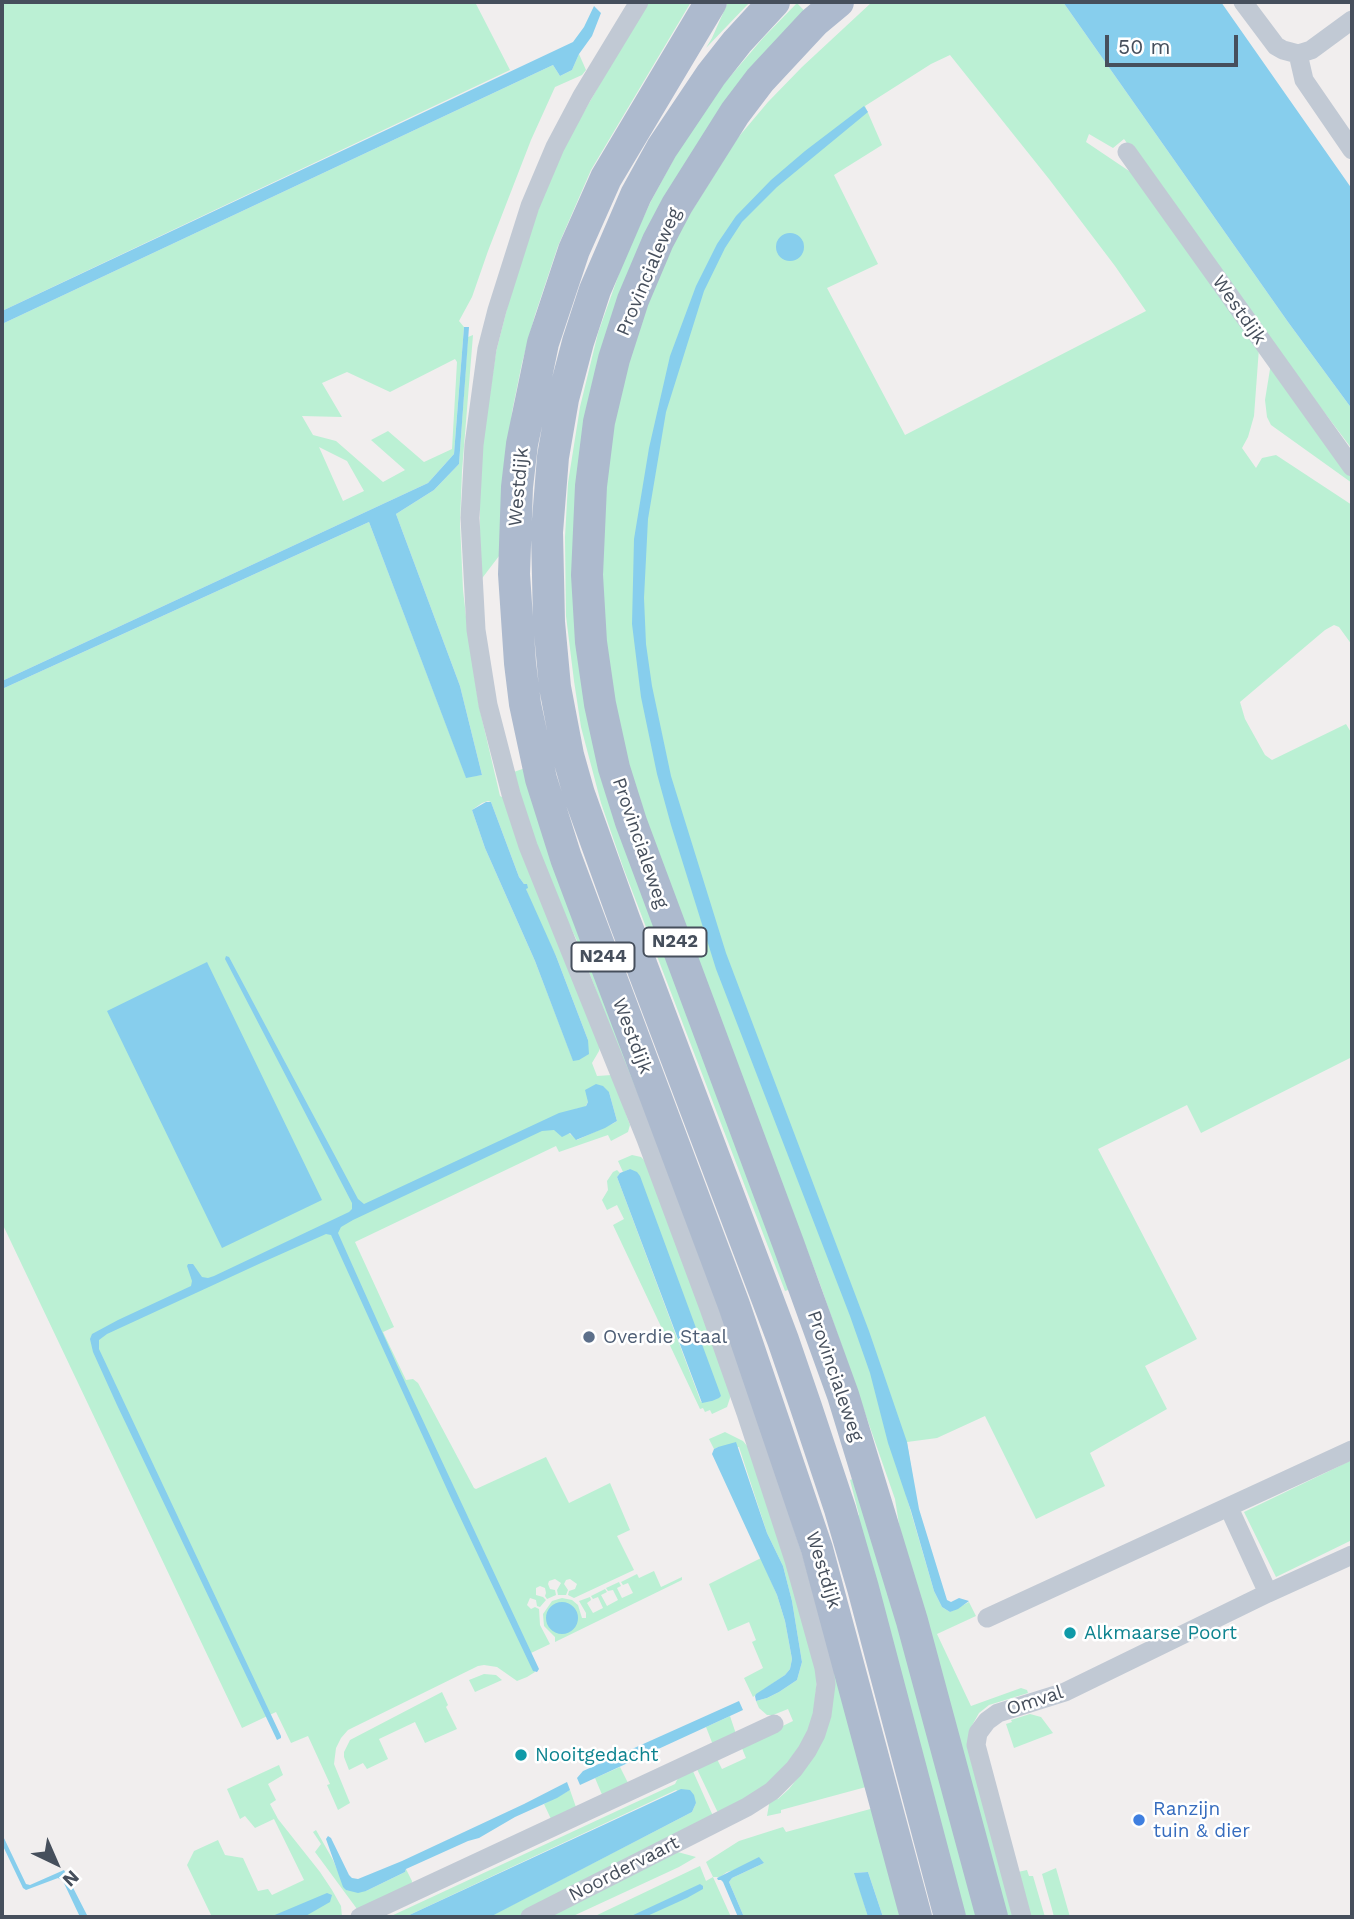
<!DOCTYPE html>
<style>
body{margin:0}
#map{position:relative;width:1354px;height:1919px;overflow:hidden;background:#f1eeee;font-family:"Work Sans",sans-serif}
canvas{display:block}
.frame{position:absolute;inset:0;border:4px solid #464f5c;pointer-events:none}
.north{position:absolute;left:21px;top:1828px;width:70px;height:70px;-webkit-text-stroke:5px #fff;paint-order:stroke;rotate:136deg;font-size:19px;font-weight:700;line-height:28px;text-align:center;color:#464f5c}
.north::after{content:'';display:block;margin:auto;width:24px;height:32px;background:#464f5c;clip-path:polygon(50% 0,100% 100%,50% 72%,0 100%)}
.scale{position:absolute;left:1105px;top:35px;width:133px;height:32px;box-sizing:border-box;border:4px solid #464f5c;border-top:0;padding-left:9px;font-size:21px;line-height:24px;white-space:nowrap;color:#464f5c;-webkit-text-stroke:5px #fff;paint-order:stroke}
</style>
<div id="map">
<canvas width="1354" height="1919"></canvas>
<div class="frame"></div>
<div class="north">N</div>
<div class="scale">50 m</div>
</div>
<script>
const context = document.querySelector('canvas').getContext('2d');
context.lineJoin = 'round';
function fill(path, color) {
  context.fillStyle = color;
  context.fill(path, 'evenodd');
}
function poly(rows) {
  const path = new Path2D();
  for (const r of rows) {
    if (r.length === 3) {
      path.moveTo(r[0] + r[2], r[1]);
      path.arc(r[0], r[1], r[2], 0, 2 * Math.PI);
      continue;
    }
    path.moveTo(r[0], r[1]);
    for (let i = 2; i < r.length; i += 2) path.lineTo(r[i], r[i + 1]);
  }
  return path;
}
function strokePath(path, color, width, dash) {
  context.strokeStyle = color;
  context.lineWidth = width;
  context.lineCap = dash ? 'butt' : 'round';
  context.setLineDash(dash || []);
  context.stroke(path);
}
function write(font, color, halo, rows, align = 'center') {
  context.font = font + ' "Work Sans",sans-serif';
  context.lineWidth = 5;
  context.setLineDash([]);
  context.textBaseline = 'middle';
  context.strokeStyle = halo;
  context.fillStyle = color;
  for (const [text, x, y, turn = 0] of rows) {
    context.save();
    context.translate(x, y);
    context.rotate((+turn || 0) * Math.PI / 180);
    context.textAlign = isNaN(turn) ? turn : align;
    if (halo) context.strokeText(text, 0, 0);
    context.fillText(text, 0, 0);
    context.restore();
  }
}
const green = poly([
 [2,2,475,2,510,70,2,311],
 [647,2,691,2,591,170,558,246,535,315,522,363,512,412,499,556,480,581,480,460,496,352,519,261,558,157],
 [728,2,750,2,706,48,712,38],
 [872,2,1044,2,1045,4,1049,2,1063,2,1288,322,1352,409,1352,449,1250,314,1124,139,1113,148,1089,134,1086,142,1135,175,1259,348,1254,416,1248,437,1242,448,1256,468,1262,458,1276,455,1352,505,1352,645,1339,627,1334,625,1325,630,1240,702,1245,719,1265,755,1272,760,1346,724,1352,734,1352,1057,1201,1133,1187,1105,1098,1149,1197,1339,1145,1366,1167,1409,1090,1453,1105,1486,1036,1519,985,1416,937,1438,907,1442,915,1492,906,1495,934,1591,942,1607,950,1612,969,1602,976,1616,937,1634,971,1706,1021,1688,1027,1690,1028,1693,989,1705,979,1713,969,1731,1013,1917,1002,1917,903,1549,895,1499,820,1284,723,1030,624,760,604,638,601,535,614,419,641,316,678,233,736,140,768,102,802,67],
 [950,55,1049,179,1115,266,1146,311,905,435,827,288,878,264,834,175,882,145,865,106,931,64],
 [797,3,812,19,645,237,576,620,794,1288,785,1291,623,867,601,803,581,727,574,681,566,616,565,537,568,483,580,407,598,333,625,257,651,201,682,144,722,86,763,38],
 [579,54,586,70,582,75,555,87,531,140,488,251,472,297,459,321,464,327,454,454,428,483,2,681,2,324,553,65,560,76,572,70],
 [455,359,457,362,452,449,424,462,388,431,371,440,405,470,383,482,336,441,313,435,302,416,342,417,322,383,347,372,390,392],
 [319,447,347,461,364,491,343,501],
 [473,335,462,471,460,523,463,590,468,634,479,706,500,796,506,799,602,1040,599,1051,592,1063,597,1076,612,1075,630,1125,628,1132,611,1141,608,1135,559,1152,556,1146,355,1242,394,1327,383,1332,406,1380,413,1379,418,1383,474,1488,476,1489,546,1457,569,1503,610,1483,630,1530,617,1536,634,1570,574,1598,568,1595,569,1591,575,1589,577,1584,570,1579,566,1580,564,1584,568,1590,566,1595,558,1595,557,1590,561,1583,555,1579,549,1581,548,1584,550,1589,555,1590,556,1595,547,1599,545,1596,546,1593,545,1588,540,1586,536,1588,536,1595,543,1597,546,1600,540,1607,537,1606,536,1600,530,1598,527,1605,531,1609,535,1607,539,1609,540,1625,550,1644,531,1653,530,1652,526,1654,535,1672,527,1677,517,1681,497,1667,484,1665,478,1666,348,1730,341,1738,336,1748,334,1764,350,1803,338,1810,327,1785,330,1784,308,1736,291,1743,276,1712,242,1728,2,1223,2,689,369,522,466,777,482,775,460,686,396,514,434,490,459,464,468,337],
 [488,801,491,802,519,877,524,884,539,923,556,956,588,1040,573,1060,535,961,485,848,472,810,482,803],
 [609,1092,617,1121,614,1123,577,1140,569,1133,564,1135,576,1109,585,1107,588,1102],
 [1271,363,1352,476,1352,483,1271,425,1267,417,1265,400],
 [528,767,821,1618,866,1787,781,1810,781,1813,767,1816,770,1799,778,1799,789,1789,810,1762,830,1685,609,1025,579,945,550,884,511,773],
 [632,1155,641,1157,648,1164,731,1395,727,1407,712,1414,710,1410,705,1412,703,1408,700,1409,613,1225,624,1219,617,1205,607,1210,602,1200,608,1190,607,1181,613,1172,617,1170,620,1173,617,1177,701,1402,712,1401,630,1169,623,1172,618,1161],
 [725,1432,743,1441,748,1447,795,1582,818,1671,813,1718,803,1743,778,1778,719,1815,696,1767,716,1757,722,1769,746,1758,741,1746,793,1721,788,1709,773,1715,767,1715,759,1708,756,1701,767,1698,779,1692,797,1680,802,1662,792,1601,783,1566,767,1533,739,1447,718,1447,714,1449,709,1439],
 [1352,1460,1352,1540,1276,1577,1244,1512],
 [852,1479,869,1520,979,1917,966,1917,856,1517,859,1515,850,1480],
 [761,1558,777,1595,785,1621,792,1659,790,1669,785,1675,753,1697,744,1678,763,1668,752,1642,756,1640,749,1622,728,1631,709,1584],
 [654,1571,661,1587,682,1577,682,1580,555,1642,555,1637,544,1626,543,1614,552,1601,562,1598,572,1600,578,1605,582,1618,586,1618,586,1613,579,1601,590,1597,591,1600,587,1603,593,1613,603,1608,598,1597,593,1599,591,1596,605,1589,607,1592,601,1595,607,1606,618,1600,613,1590,608,1591,606,1588,619,1582,621,1586,617,1588,622,1598,633,1593,628,1583,623,1585,621,1582,637,1574,639,1578],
 [484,1674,496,1675,502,1680,475,1692,469,1680],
 [442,1692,448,1705,446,1707,457,1729,425,1743,415,1722,379,1739,388,1759,367,1769,363,1763,349,1770,344,1757,344,1752,350,1740],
 [1030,1714,1041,1717,1053,1733,1014,1748,1006,1724,1012,1722,1011,1720],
 [730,1716,736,1734,713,1745,706,1727],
 [279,1765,283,1775,268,1784,276,1800,270,1804,278,1819,320,1872,332,1890,341,1906,342,1917,212,1917,187,1865,194,1851,218,1840,225,1855,243,1858,258,1891,268,1889,272,1895,304,1880,274,1819,255,1828,245,1816,240,1819,227,1789],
 [620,1767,629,1785,603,1797,595,1778],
 [692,1769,713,1816,517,1917,489,1917,692,1812,696,1803,676,1790,405,1917,389,1917,675,1784,680,1774],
 [570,1790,577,1810,551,1819,544,1804],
 [874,1808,905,1917,883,1917,868,1872,855,1873,868,1917,744,1917,729,1882,732,1878,764,1863,727,1872,720,1877,713,1877,731,1917,593,1917,700,1866,706,1881,713,1877,706,1862,739,1841,783,1827,786,1832],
 [316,1830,333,1860,346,1890,366,1891,405,1872,406,1869,412,1881,411,1887,357,1909,315,1852,321,1844,313,1832],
 [674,1851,696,1857,679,1867,571,1917,544,1917],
 [1056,1868,1070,1917,1054,1917,1052,1909,1042,1874],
 [1027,1870,1029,1876,1033,1876,1045,1917,1030,1917,1018,1872]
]);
const water = poly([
 [1063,2,1221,2,1352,189,1352,409,1288,322],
 [594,6,601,13,592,36,579,54,572,70,560,76,553,65,2,324,2,311,573,42,584,27],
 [864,106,868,112,777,187,742,222,725,248,704,291,666,412,648,519,644,598,646,644,652,686,671,776,726,953,869,1331,907,1442,919,1509,947,1600,951,1602,959,1598,969,1601,958,1609,950,1612,942,1607,934,1591,911,1511,888,1443,870,1373,850,1316,716,969,671,825,657,774,641,697,632,624,634,539,649,448,670,356,696,286,717,244,736,216,771,180,805,151],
 [790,247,14],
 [464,327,469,327,459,464,434,490,396,514,460,686,482,775,466,778,369,522,2,689,2,681,428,483,454,454],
 [486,802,491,802,519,877,524,884,527,884,528,888,526,889,556,956,588,1040,589,1054,579,1060,573,1061,535,961,485,848,472,810],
 [226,956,229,957,358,1199,364,1204,559,1113,586,1106,588,1102,585,1090,596,1084,603,1086,609,1092,617,1121,605,1128,576,1140,570,1133,562,1137,554,1130,542,1131,353,1220,341,1227,338,1233,397,1365,539,1669,537,1672,533,1671,451,1498,331,1235,326,1234,261,1263,107,1334,99,1340,99,1349,281,1736,281,1738,277,1740,117,1405,93,1352,90,1339,92,1334,118,1320,191,1286,192,1281,187,1266,188,1264,193,1264,202,1277,208,1278,214,1276,349,1212,352,1209,352,1203,225,959],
 [207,962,322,1200,222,1248,107,1011],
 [630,1169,637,1172,640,1176,720,1393,721,1396,719,1398,712,1401,702,1403,617,1177,620,1173],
 [736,1442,767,1533,783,1566,792,1601,802,1662,797,1680,779,1692,767,1698,756,1701,755,1696,756,1694,785,1675,790,1669,792,1659,785,1621,777,1595,712,1454,714,1449,718,1447],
 [562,1618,16],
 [739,1701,743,1710,580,1785,577,1778,583,1771],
 [567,1782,570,1790,557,1798,515,1817,479,1838,468,1841,406,1869,405,1872,366,1891,358,1893,346,1890,343,1887,326,1839,328,1836,331,1838,349,1875,352,1878,358,1879,402,1861,524,1804],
 [681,1789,690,1790,694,1795,696,1803,692,1812,490,1917,405,1917],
 [2,1834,26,1884,30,1885,64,1870,88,1917,80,1917,63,1881,58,1878,26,1890,23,1888,2,1844],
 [759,1857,764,1863,732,1878,729,1882,744,1917,738,1917,723,1882,721,1880,718,1880,717,1878],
 [868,1872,883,1917,868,1917,854,1873],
 [700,1884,703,1886,703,1889,687,1898,645,1917,629,1917],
 [327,1893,332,1895,330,1902,304,1917,270,1917]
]);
const street = poly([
 [1243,2,1276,46,1283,50,1298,54,1304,80,1352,150],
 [1298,54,1311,50,1352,20],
 [1127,152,1352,467],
 [1229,1508,1268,1593],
 [987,1618,1352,1450],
 [360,1917,774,1724],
 [530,1917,747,1807,772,1791,794,1769,807,1751,816,1734,822,1715,826,1684,824,1668,794,1560,746,1413,709,1308,646,1139,528,846,511,794,488,705,476,630,470,518,474,445,487,349,497,310,530,206,555,147,582,96,639,2],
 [1022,1917,976,1745,978,1733,987,1721,998,1713,1065,1692,1268,1593,1352,1555]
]);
const primary = poly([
 [711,2,606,178,574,250,543,343,522,444,517,487,514,574,520,663,525,704,541,779,566,858,734,1305,817,1549,916,1917],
 [774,2,737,42,711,75,662,148,636,195,595,290,578,342,563,399,553,457,547,532,549,622,555,687,568,755,579,794,624,919,783,1340,806,1407,840,1509,863,1588,950,1917],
 [838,2,814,22,760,80,735,113,677,205,658,241,633,300,614,359,599,422,591,486,587,575,591,642,600,704,614,768,631,822,788,1243,843,1395,912,1621,992,1917]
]);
const markers = [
 [589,1337,7,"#5c6f8a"],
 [1070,1633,7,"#0f9aa8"],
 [521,1755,7,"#0f9aa8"],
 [1139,1820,7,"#3f7fe0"]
];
const shields = [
 [675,942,63],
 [603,957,63]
];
const shieldNames = [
 ["N242",675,942],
 ["N244",603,957]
];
const streetNames = [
 ["Provincialeweg",649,272,-67],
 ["Westdijk",1239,310,55],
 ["Westdijk",519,487,-85],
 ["Provincialeweg",640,843,71],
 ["Westdijk",632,1036,69],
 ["Provincialeweg",835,1376,71],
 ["Westdijk",823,1570,73],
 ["Omval",1035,1701,-18],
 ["Noordervaart",624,1869,-27]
];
const serviceNames = [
 ["Overdie Staal",603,1337]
];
const cultureNames = [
 ["Alkmaarse Poort",1084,1633],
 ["Nooitgedacht",535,1755]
];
const shopNames = [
 ["Ranzijn",1153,1809],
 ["tuin & dier",1153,1831]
];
fill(green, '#bbf0d4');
fill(water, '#87ceed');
strokePath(street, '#c1c9d4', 19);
strokePath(primary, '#adbace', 32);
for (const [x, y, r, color] of markers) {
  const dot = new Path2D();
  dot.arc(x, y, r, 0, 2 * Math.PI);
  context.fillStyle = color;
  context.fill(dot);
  strokePath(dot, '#fff', 2.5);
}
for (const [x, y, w] of shields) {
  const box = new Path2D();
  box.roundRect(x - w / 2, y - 14.5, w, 29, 5);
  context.fillStyle = '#fff';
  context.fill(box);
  strokePath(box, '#464f5c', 2);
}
write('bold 18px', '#464f5c', null, shieldNames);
write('19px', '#464f5c', '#fff', streetNames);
write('19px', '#4e5e75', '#fff', serviceNames, 'left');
write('19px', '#0d838f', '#fff', cultureNames, 'left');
write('19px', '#366cbe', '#fff', shopNames, 'left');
</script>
